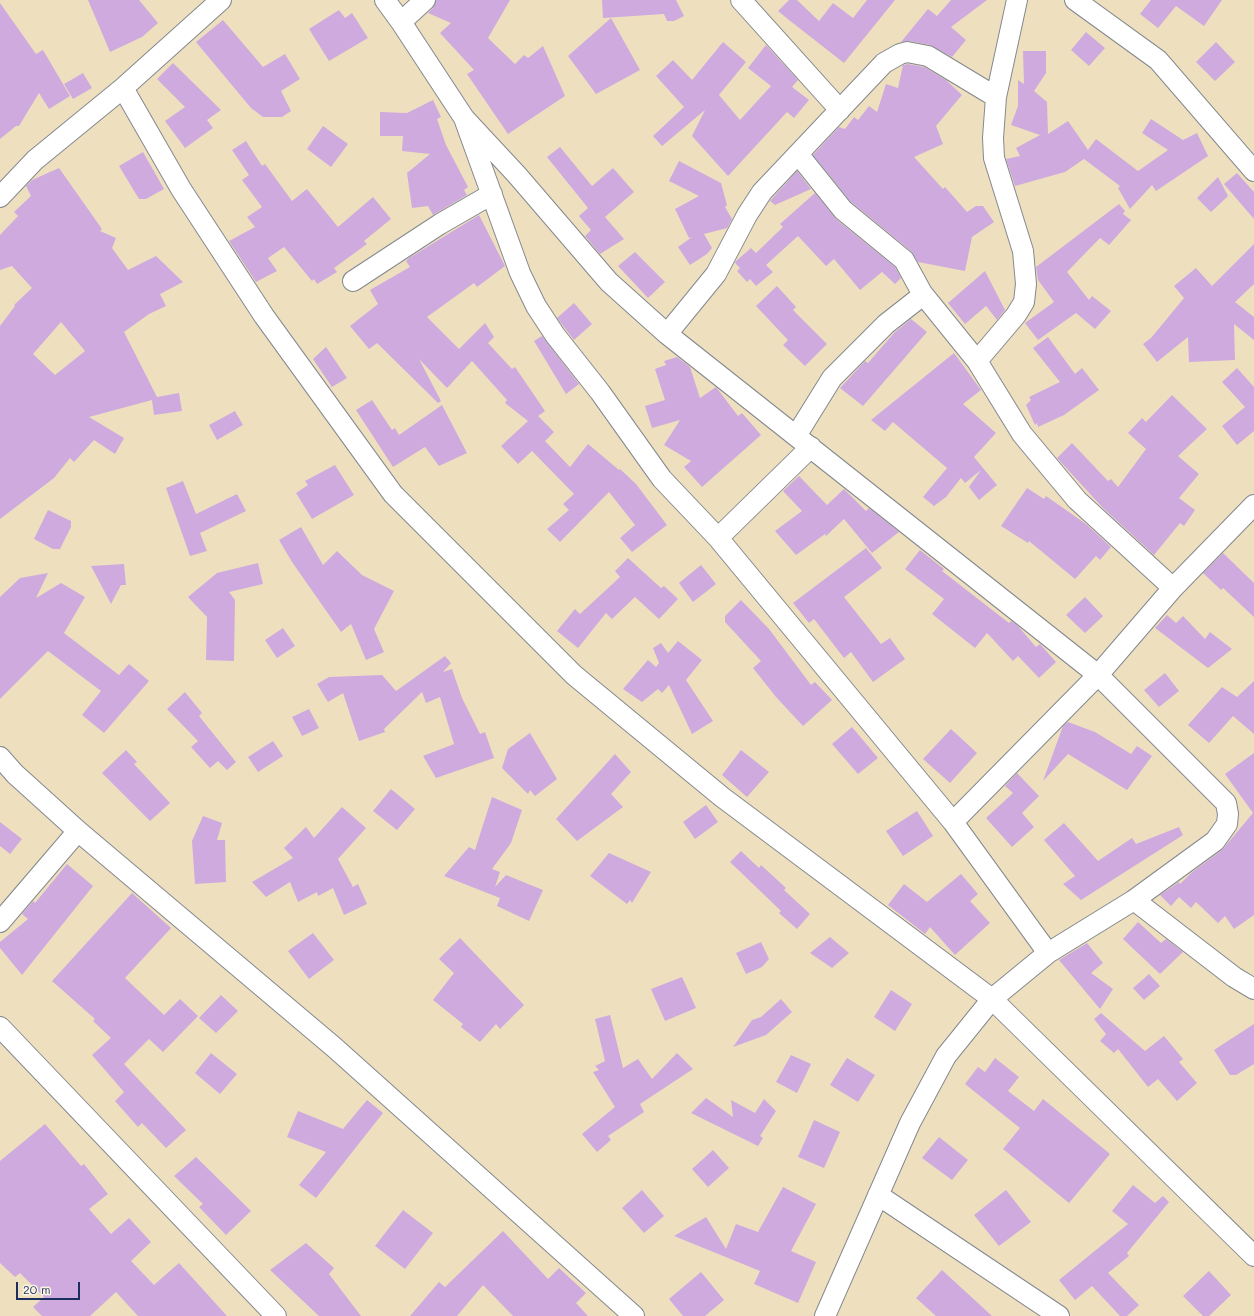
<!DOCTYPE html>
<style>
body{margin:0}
#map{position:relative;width:1254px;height:1316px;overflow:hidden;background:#eee0bf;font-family:Mali,sans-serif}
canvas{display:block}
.scale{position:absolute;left:16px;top:1282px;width:64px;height:18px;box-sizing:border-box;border:2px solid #1b2f5e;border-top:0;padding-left:5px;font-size:12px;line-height:14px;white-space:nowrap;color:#1b2f5e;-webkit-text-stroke:3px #fcf5e5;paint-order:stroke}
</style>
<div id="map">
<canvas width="1254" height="1316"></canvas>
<div class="scale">20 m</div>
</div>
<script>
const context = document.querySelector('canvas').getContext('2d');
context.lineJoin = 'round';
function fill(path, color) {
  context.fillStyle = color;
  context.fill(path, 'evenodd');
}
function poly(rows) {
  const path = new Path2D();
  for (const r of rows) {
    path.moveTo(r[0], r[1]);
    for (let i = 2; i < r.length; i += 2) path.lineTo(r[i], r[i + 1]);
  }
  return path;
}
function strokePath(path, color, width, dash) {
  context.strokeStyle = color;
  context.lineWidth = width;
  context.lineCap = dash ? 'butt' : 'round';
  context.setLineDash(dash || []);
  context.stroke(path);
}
const building = poly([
 [88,0,139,0,158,23,142,37,110,52],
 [436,0,510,0,488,38,515,64,524,55,528,58,543,46,565,96,508,134,467,74,474,70,440,33,451,23,428,13,433,8],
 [602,0,676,0,684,16,674,21,667,21,664,14,603,18],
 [789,0,797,0,819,21,833,3,853,18,867,0,895,0,844,63,789,20,778,11],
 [951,0,987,0,951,27,966,40,952,57,930,45,909,41,901,42,928,9,937,16],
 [1151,0,1222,0,1204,26,1176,6,1158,28,1140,14],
 [0,3,36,54,43,50,70,96,49,109,39,93,19,126,16,126,0,139],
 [339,10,345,18,352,13,368,38,329,61,309,29],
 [611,18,640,70,596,94,568,56],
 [223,20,263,67,285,54,300,79,281,91,291,111,282,117,263,117,251,108,196,42],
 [1086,32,1105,48,1089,66,1071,50],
 [723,42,746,62,719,95,740,120,771,86,748,68,766,45,798,80,792,87,809,100,794,118,787,112,728,176,692,136,705,110,662,146,653,136,684,107,656,76,673,60,692,80],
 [1216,42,1235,62,1215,81,1196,62],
 [1023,51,1046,51,1046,73,1034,91,1047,102,1048,134,1068,121,1088,150,1096,139,1138,171,1168,150,1142,133,1151,119,1183,140,1197,133,1208,156,1156,191,1152,185,1130,209,1118,188,1120,186,1084,159,1065,172,1015,186,1006,159,1020,156,1016,148,1040,135,1011,125,1018,106,1018,80,1024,84],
 [173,63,221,110,207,120,213,128,185,148,165,121,185,107,157,79],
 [908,64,924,67,946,80,962,95,936,126,943,144,914,157,943,189,945,187,967,212,976,206,983,206,994,222,972,237,965,271,918,262,911,251,851,202,813,155,839,127,845,129,854,117,858,120,869,106,877,112,886,84,898,88,903,65],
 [83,73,92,88,73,99,64,84],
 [433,100,441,117,437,119,446,145,468,187,464,190,467,195,433,215,428,206,412,208,407,173,430,154,402,151,403,136,380,136,380,112,407,113],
 [323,126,348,144,331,167,307,149],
 [246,141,262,166,265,164,292,201,307,189,338,227,373,197,391,219,364,241,367,244,334,268,337,272,317,284,314,279,312,281,284,247,268,258,277,271,256,282,229,241,255,227,247,217,262,207,242,180,249,175,232,150],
 [560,147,592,186,613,168,634,192,605,217,624,239,600,254,585,236,591,230,579,216,588,208,547,157],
 [143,152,164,189,146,199,139,199,119,166],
 [679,161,721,183,727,205,725,207,732,219,727,228,704,234,712,248,707,254,690,265,678,247,692,237,689,238,675,209,699,196,669,181],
 [59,168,102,229,100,231,116,238,112,248,128,270,156,256,183,282,160,294,166,306,149,314,124,332,157,397,179,393,182,411,154,415,152,400,89,417,124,438,115,454,94,440,74,462,70,458,54,478,0,519,0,326,15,306,14,305,32,288,12,266,0,270,0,235,18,216,14,212,31,196,26,186,32,180],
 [61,322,85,351,55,375,33,354],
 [797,171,811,189,775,205,770,201],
 [1237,173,1254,192,1254,219,1224,184],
 [1218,177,1228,196,1211,212,1197,198],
 [815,193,836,219,895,267,901,278,895,284,882,272,860,290,834,259,826,266,798,236,766,265,773,272,756,286,750,279,747,282,737,271,740,268,735,263,736,261,751,248,756,253,783,227,780,224],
 [1119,204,1125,211,1123,214,1131,220,1109,245,1100,238,1067,272,1089,300,1092,296,1111,311,1095,329,1076,313,1038,340,1025,323,1054,302,1038,280,1036,267],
 [479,215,505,266,477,287,474,283,427,317,459,349,485,323,494,337,488,343,512,369,515,367,545,411,538,416,554,432,545,441,570,467,588,444,619,470,620,469,636,484,667,525,632,552,620,538,635,525,609,492,560,542,547,529,569,510,563,504,574,494,532,451,518,464,501,446,528,421,505,403,507,400,472,361,447,388,419,359,441,401,438,403,377,343,369,349,350,326,378,304,370,290,410,267,406,261,409,258],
 [1254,244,1254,284,1235,302,1254,317,1254,340,1234,324,1235,360,1189,362,1188,337,1157,362,1143,344,1151,338,1184,298,1174,286,1196,268,1212,286],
 [635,252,665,282,648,298,618,266],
 [985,271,1005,310,997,320,986,306,965,324,948,303],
 [777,286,796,307,793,310,827,344,805,366,783,345,788,340,756,306],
 [574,303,592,324,574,340,557,318],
 [911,319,927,332,863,406,840,388,865,361,868,363,894,333],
 [542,336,579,384,566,394,534,341],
 [1048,337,1075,374,1082,368,1099,390,1064,415,1038,427,1037,423,1035,425,1026,405,1031,400,1029,397,1060,382,1033,348],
 [326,347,347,378,332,387,313,359],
 [954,353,981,390,963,404,996,433,974,457,997,485,979,500,969,487,981,470,965,483,961,478,946,497,934,506,923,497,947,468,893,422,885,431,871,420],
 [677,357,690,367,700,398,716,387,738,416,742,413,761,435,702,487,684,467,691,461,664,445,680,420,652,428,645,406,665,400,655,369,666,365,664,361],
 [1237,368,1254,387,1254,431,1237,445,1222,426,1245,407,1222,382],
 [1172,395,1207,429,1178,456,1199,474,1179,498,1195,510,1184,526,1180,523,1154,555,1103,508,1057,458,1072,443,1108,481,1111,479,1118,487,1146,449,1128,433,1142,418,1146,422],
 [372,400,392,430,395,428,399,435,442,405,467,453,439,466,425,447,393,467,356,410],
 [235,411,243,425,217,440,209,425],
 [335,465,354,495,312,519,296,493,308,485,305,481],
 [799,476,827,505,844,489,866,511,869,508,899,532,872,553,844,519,826,536,825,534,796,555,775,531,802,511,783,491],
 [183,481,196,514,237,494,246,511,200,533,207,551,190,556,166,488],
 [1027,488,1044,499,1046,496,1086,524,1111,547,1100,560,1096,556,1075,579,1029,541,1028,543,1001,526],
 [48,510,71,521,71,527,60,549,53,549,34,539],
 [301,527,323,565,337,551,362,575,394,591,374,629,384,652,366,660,351,624,341,632,292,562,279,540],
 [866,548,882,568,844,597,881,644,890,638,905,659,873,682,851,652,844,658,814,619,809,623,793,603],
 [920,550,944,569,942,571,1009,623,1011,621,1018,626,1036,647,1040,644,1056,662,1039,678,1018,656,1013,661,987,633,975,648,932,614,944,599,905,569],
 [1223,553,1254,583,1254,617,1223,588,1221,590,1203,573],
 [628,558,661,588,664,586,678,599,659,619,635,597,612,619,606,613,578,648,557,631,575,609,580,614,620,577,615,571],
 [258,563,263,584,229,592,235,600,234,661,206,660,207,617,188,597,217,573],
 [124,564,126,585,121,585,111,604,91,566],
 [701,565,716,584,693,602,679,583],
 [48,573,36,598,61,583,85,597,64,633,119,675,129,664,149,681,104,733,82,715,101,691,48,651,0,699,0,597,20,578],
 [1085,597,1103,616,1085,633,1066,615],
 [741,600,769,629,811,685,815,682,832,700,803,726,776,697,753,668,761,661,725,622,725,616],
 [1167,615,1176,623,1183,616,1205,639,1210,632,1232,649,1208,668,1155,628],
 [283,628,295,646,277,658,265,640],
 [678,641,702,660,686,680,713,721,692,734,669,685,662,693,658,689,642,702,623,689,648,660,656,667,659,663,653,648,661,643,668,653],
 [445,656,451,663,443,672,452,669,462,698,480,734,485,732,494,758,436,778,423,756,454,744,440,697,426,703,422,692,384,729,385,732,359,741,343,693,328,702,317,684,329,677,382,675,396,691],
 [1165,673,1179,691,1159,707,1144,690],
 [1254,681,1254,734,1233,716,1209,743,1188,725,1222,687,1237,697],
 [185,692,202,713,199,716,236,762,227,770,218,761,210,768,191,747,198,741,167,709],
 [309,709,319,728,302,736,292,717],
 [1068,722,1095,732,1131,754,1137,746,1152,756,1127,790,1068,754,1043,781,1063,726],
 [852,727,878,758,858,774,832,744],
 [951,729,977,753,950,783,923,759],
 [530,733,557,779,535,796,530,790,528,794,502,768,508,749],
 [273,741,283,756,258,772,248,757],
 [126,750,137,762,134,764,170,803,150,821,102,773],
 [741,750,769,772,747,797,722,775],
 [1254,753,1254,915,1234,929,1225,916,1218,923,1196,902,1191,908,1179,897,1171,906,1160,895,1179,882,1180,884,1191,873,1222,850,1253,813,1225,774],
 [615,754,631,772,611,794,623,807,577,841,556,819],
 [1017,773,1039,796,1022,813,1034,827,1012,847,986,818,1013,793,1005,786],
 [391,789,415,809,397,830,373,811],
 [492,797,522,810,511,843,492,869,500,872,495,887,506,875,543,890,529,921,497,906,500,898,444,876,469,847,475,850],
 [706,805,718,822,695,839,683,822],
 [342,807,366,828,338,859,353,887,358,884,367,904,344,915,333,888,318,896,317,892,298,902,290,882,266,897,252,882,293,858,284,848,306,827,314,838],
 [917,811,933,836,903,856,886,831],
 [203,816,222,823,217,840,225,840,226,882,195,884,192,841],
 [0,822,22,839,10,854,0,846],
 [1064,823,1098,861,1132,838,1136,844,1179,827,1183,835,1081,900,1063,884,1075,876,1044,840],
 [741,851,759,868,761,865,786,888,784,890,810,914,797,929,779,913,781,911,730,862],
 [609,853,651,872,632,903,630,900,627,904,590,876],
 [67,864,93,886,22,975,0,948,0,942,28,919,22,914,33,901,35,903],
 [961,874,978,894,970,901,990,923,955,955,930,927,925,934,888,905,904,884,927,902],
 [132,893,171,928,125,978,164,1015,180,999,198,1016,163,1052,149,1039,124,1064,186,1130,166,1148,142,1123,138,1127,115,1101,124,1092,92,1055,111,1038,93,1021,95,1019,52,981],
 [1138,922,1161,943,1166,939,1183,952,1160,974,1123,939],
 [313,933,334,960,309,979,288,951],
 [830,937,849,953,832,968,810,953],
 [460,938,524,1005,500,1029,496,1024,480,1042,461,1027,463,1024,433,1000,454,973,439,959],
 [761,942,769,959,762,967,746,974,736,953],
 [1087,943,1103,963,1091,973,1113,989,1100,1009,1059,960],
 [1149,974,1160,986,1144,1000,1133,988],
 [682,977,696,1008,665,1021,651,989],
 [891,990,912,1004,895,1031,874,1017],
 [221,995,238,1011,216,1033,199,1018],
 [781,999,792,1012,766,1035,733,1047,752,1020,761,1017],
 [1101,1013,1145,1051,1164,1036,1183,1059,1179,1062,1197,1083,1177,1101,1158,1079,1148,1087,1118,1049,1114,1053,1100,1041,1106,1034,1094,1019],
 [610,1015,623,1068,638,1059,652,1079,677,1053,693,1069,640,1104,644,1112,608,1136,611,1140,597,1152,582,1134,615,1107,593,1072,599,1070,595,1066,605,1061,595,1019],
 [1254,1024,1254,1064,1236,1075,1230,1075,1214,1050],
 [211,1053,237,1074,220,1094,195,1073],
 [791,1055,811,1064,797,1093,776,1082],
 [847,1058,875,1075,858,1102,830,1085],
 [995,1058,1019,1077,1008,1091,1034,1111,1043,1099,1110,1154,1069,1203,1003,1149,1020,1128,965,1084,978,1067,985,1072],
 [706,1098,733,1117,731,1100,755,1113,764,1099,776,1111,760,1136,763,1138,758,1146,691,1113],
 [367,1100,383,1113,316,1198,299,1185,326,1152,287,1137,298,1111,343,1129],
 [814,1120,840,1132,824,1168,798,1157],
 [45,1124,81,1166,84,1164,108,1194,89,1209,111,1234,129,1218,151,1242,131,1261,154,1285,179,1263,227,1316,138,1316,116,1292,90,1316,42,1316,33,1307,44,1297,20,1273,15,1277,0,1263,0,1161],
 [939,1137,968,1160,952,1180,922,1158],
 [713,1150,729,1168,708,1187,692,1169],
 [196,1157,251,1211,226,1235,199,1207,203,1204,174,1176],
 [1133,1185,1155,1203,1163,1196,1169,1202,1127,1253,1129,1256,1108,1273,1139,1305,1127,1316,1120,1316,1092,1286,1075,1300,1059,1280,1128,1224,1112,1211],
 [783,1187,816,1204,791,1251,816,1262,798,1303,754,1284,760,1271,674,1236,706,1217,726,1249,736,1224,758,1232],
 [642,1190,664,1216,644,1233,622,1208],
 [1006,1190,1031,1222,999,1246,974,1215],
 [403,1210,433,1233,405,1269,375,1246],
 [503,1231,548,1279,559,1268,586,1293,576,1303,588,1316,513,1316,483,1285,457,1316,410,1316,439,1282,445,1287],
 [306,1243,334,1268,329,1274,361,1316,319,1316,270,1270],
 [942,1270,992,1316,936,1316,916,1298],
 [1209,1271,1231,1295,1209,1316,1203,1316,1183,1296],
 [701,1272,724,1300,705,1316,683,1316,669,1299]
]);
const street = poly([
 [385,0,401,22,464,118,520,273,536,306,555,335,600,392,662,479,718,538,953,822,1048,953],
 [741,0,840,110],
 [1075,0,1158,60,1254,171],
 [401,22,425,0],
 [123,88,181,189,264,316,393,494,574,675,722,797,992,999,1254,1256],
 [464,118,517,175,609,282,667,334,1098,675,1226,803,1228,814,1227,824,1215,841,1134,900,1048,953,992,999,946,1056,910,1123,825,1316],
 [798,154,843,210,904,260,922,293,977,361,1022,434,1077,500,1173,588],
 [0,197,35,160,123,88,221,0],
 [353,281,440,224,492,194],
 [667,334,716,274,747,215,762,192,884,63,900,54,907,52,928,56,996,97],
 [977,361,1016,315,1024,302,1026,284,1023,251,994,158,993,138,996,97,1017,0],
 [796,436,832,378,886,324,923,295],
 [718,538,811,447],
 [0,757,15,774,78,831,335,1048,634,1316],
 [953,822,1098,675,1173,588,1254,505],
 [1134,900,1234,977,1254,989],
 [0,922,78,831],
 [0,1027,276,1316],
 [878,1195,1059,1316]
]);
fill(building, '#cfaade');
strokePath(street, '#84888e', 22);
strokePath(street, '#fff', 20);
</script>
